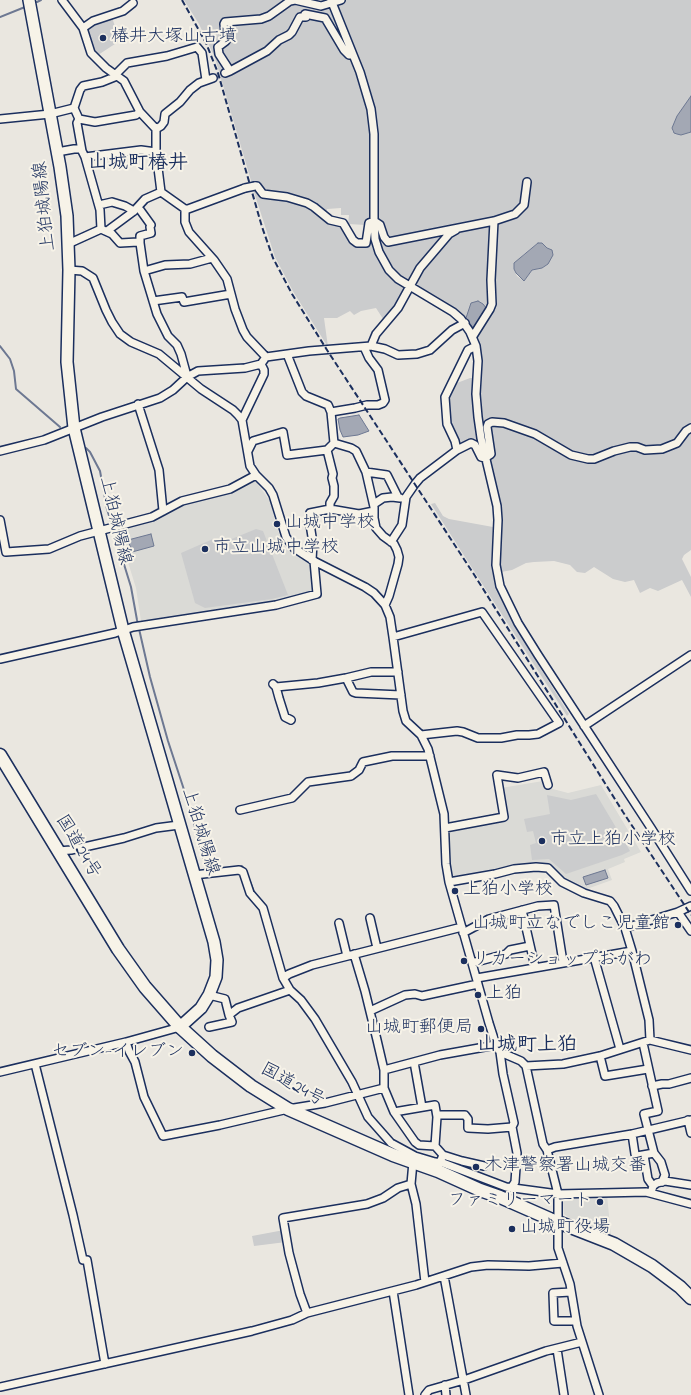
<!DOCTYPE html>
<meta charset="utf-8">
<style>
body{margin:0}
canvas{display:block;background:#eae7e0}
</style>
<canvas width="691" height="1395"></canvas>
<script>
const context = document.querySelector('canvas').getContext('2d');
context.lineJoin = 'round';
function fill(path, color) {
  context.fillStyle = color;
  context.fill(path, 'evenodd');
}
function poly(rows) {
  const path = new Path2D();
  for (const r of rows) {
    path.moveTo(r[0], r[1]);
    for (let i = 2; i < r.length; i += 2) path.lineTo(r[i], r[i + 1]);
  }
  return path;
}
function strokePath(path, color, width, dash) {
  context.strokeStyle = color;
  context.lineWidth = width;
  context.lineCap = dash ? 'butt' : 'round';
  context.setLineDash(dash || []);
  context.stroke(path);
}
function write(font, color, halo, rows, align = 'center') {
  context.font = font + ' "Indie Flower","Klee One",sans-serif';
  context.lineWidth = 4;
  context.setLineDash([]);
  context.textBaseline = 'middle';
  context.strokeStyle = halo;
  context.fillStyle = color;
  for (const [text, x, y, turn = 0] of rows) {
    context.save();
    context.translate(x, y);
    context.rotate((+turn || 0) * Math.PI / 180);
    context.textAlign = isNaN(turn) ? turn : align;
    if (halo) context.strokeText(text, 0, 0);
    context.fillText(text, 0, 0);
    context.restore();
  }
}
const built = poly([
 [254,479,270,501,276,525,283,545,296,556,309,563,313,590,309,594,275,601,141,621,136,588,118,530,154,520,184,503],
 [543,781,549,788,568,793,601,785,641,852,624,859,625,862,608,869,612,880,584,890,576,888,545,866,452,880,450,872,449,829,507,819,501,788],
 [607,1195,611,1235,568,1217,564,1214,563,1198]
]);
const green = poly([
 [184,0,326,0,357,73,367,110,370,134,371,218,366,225,348,224,349,215,341,215,341,208,327,209,326,215,315,205,264,192,252,184,215,58,199,24],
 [335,0,691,0,691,96,672,131,677,134,681,135,691,132,691,550,684,555,682,559,691,577,691,597,682,580,658,591,650,588,640,593,634,580,625,582,613,579,594,567,585,573,577,572,570,565,554,561,534,562,526,563,512,570,501,572,499,563,502,534,501,505,484,436,481,394,482,361,480,345,474,330,464,316,455,309,400,275,389,262,383,251,379,238,378,221,378,134,375,109,364,70],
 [538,243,542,243,547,248,548,264,542,268,532,270,524,281,517,276,514,269,523,255],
 [112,17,116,30,118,42,98,55,90,45,85,28],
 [255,187,263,194,301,202,342,225,360,245,370,226,372,247,378,261,390,277,403,287,405,293,385,322,376,308,361,311,354,315,350,311,337,318,324,318,328,347,294,293,275,257,253,189],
 [470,378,472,378,472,401,477,441,474,439,459,447,451,428,447,398,454,385,457,383],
 [435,503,443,516,449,519,493,527,491,566,496,587,529,650,569,714,567,716,431,504],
 [256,529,263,531,288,595,272,599,205,608,195,603,181,553,213,539,217,545],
 [596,794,630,851,622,855,566,874,549,859,532,860,530,845,536,843,533,831,527,832,524,819,550,814,547,795,571,800],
 [284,1230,286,1242,254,1246,252,1236]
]);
const water = poly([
 [691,96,691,132,681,135,677,134,674,133,672,128,677,116,691,96],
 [538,243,542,243,547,248,552,250,553,255,548,264,542,268,532,270,524,281,516,273,514,269,514,263,538,243],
 [478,301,483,304,487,309,474,329,466,318,471,303,478,301],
 [359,415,369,431,358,435,343,437,340,430,338,419,340,418,359,415],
 [151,534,154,546,132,552,128,540,151,534],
 [605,870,608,878,586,885,583,877,605,870]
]);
const stream = poly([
 [37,2,41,0],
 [0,17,25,7],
 [0,346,10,359,14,371,16,389,60,427],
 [86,448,90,452,100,471,107,509,131,587,137,620,150,677,168,741,190,808,205,865,208,869,211,870],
 [230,868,242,866,246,871],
 [249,879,255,894]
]);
const minorTunnel = poly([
 [213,78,225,73]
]);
const minor = poly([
 [62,0,83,28,91,53,106,68,124,81,140,112,156,129,156,152,161,192,185,209,188,209,245,188],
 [331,0,360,72,371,109,374,134,374,221,375,239,379,252,389,270,398,279,453,312,461,319,470,332,476,346,478,361,476,394,478,417,481,438,497,506,498,520,496,565,500,586,518,623,538,655,651,828,691,891],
 [83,28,93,21,123,11,133,3],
 [230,71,267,51,279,40,289,35,292,32,300,17,306,17,305,14,325,18,344,50,349,55,353,55],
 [225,73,230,71,219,54,218,47,226,41,224,24,225,22,261,19,269,16,290,1,295,0,321,6,341,0],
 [74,108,80,90,83,86,102,82,117,76,117,73,127,63,167,56,197,47,202,53,206,80],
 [0,119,50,114,74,108,79,119,95,122,136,115,140,112],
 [79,119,77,123,82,151],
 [156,129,161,126,164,122,165,114,180,102,190,90,199,83,213,78],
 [57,152,74,149,81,149,85,157,141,150,156,152],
 [85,157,100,210,101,229],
 [255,186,257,186,263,194,287,197,307,203,314,207,330,220,343,223,353,240,357,243,366,243,369,223,374,221,380,225,384,237,388,242,494,221,515,214,524,205,527,182],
 [99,205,112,202,125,206,134,211],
 [138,207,151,225,150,227,151,233,140,236,140,243],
 [185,209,185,222,189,232,214,260,227,279,235,309,243,330,247,337,266,357],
 [107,231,134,211,145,199,161,192],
 [68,244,101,229,112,234,120,243,138,242,140,243,144,271,157,314,168,336,177,345,181,354,187,376],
 [69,270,82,271,93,278,106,310,112,322,120,334,131,342,159,354,201,389,233,410,238,415,242,420,250,466,256,475,269,488,273,495,286,537,294,548,314,561,365,587,374,593,385,605,390,617,393,637,403,711,406,721,421,735,428,749,444,814,446,864,449,882,489,1023,496,1045,500,1052,521,1061,526,1066,543,1144,547,1150,558,1194,558,1248,570,1284,577,1326,599,1395],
 [144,271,165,265,190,264,212,258],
 [153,301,182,297,184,302,231,294],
 [473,336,490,309,492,304,491,280,494,221],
 [371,346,376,334,398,308,420,268,449,234,456,230],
 [287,354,302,392,306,396,328,405,331,412,334,443,327,450,333,474,332,478,334,486,334,496,330,503,330,509],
 [138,404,159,470,163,511],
 [331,412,355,408,367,405,378,405,383,403,385,400,378,370,369,358,364,347],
 [242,420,264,374,264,370,261,364],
 [334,443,351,448,356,451,366,472,374,507,374,518,376,528,383,536,394,544,397,550,399,557,398,564,389,596,385,605],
 [457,450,471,443,475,445,481,457,485,458,491,454,487,427,488,424,492,422,504,423,535,434,571,455,588,459,594,459,614,451,630,447,637,447,645,450,662,449,677,443,686,431,691,428],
 [0,451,44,440,102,417,160,398,173,390,187,377,198,371,245,368,261,364,266,357,309,351,371,346,385,349,398,355,417,354,430,350,452,330,465,323],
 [248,451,253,441,283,432,287,455,327,450],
 [366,472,387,475,398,497],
 [374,504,383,498,392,497,400,498],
 [0,520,6,552,49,549,80,536,152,517,182,501,230,489,256,475],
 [391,542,402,525,406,497,415,484,420,478,457,450,455,441,447,424,445,397,468,350,476,346],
 [312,560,313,543,310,524,310,513,330,509,359,514,374,511],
 [393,637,482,612,559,723,538,734,529,735,517,735,501,738,478,738,463,732,457,731,421,735],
 [0,659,115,633,133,627,276,605,317,594,314,561],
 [346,678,353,692,356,693,401,695],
 [273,684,276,687,279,698,285,717,291,720],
 [276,687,318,683,346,678,371,672,398,672],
 [584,726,691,655],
 [240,810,292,798,308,782,351,776,359,770,363,762,392,756,430,756],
 [445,828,504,817,497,775,518,778,544,772,548,785],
 [58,851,71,850,124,838,156,828,179,825],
 [194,875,239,870,243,872,250,893,263,908,283,978,290,990,301,1000,315,1019,352,1082,368,1117,391,1143,415,1156,435,1162,443,1163,506,1187,558,1194,646,1192,691,1204],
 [449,882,495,874,514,869,536,867,548,868,562,882,584,893,610,901,614,906,625,928,632,951,649,1020,650,1040,600,1056,563,1064,526,1066],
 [522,910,535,967],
 [678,912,691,906],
 [370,918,377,948],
 [339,923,347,956],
 [625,928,678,912,691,931],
 [463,933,489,919,538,906,554,905,563,962],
 [354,954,365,991,377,1040,384,1070,384,1088,394,1112,415,1142,419,1145,435,1146,443,1155,439,1165],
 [594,957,620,1049],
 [472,963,506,954,510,950,530,946],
 [283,978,289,974,312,965,462,927],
 [477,978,632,951],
 [209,995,225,999,229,1015,238,1008,290,990],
 [370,1011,405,995,415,994,422,996,478,984],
 [209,1027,232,1022,229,1015],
 [650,1040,691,1050],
 [126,1042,129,1051,135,1062,144,1097,163,1136,220,1125,288,1109,325,1103,384,1088],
 [643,1043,658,1111,644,1114,654,1153],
 [500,1052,503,1074,514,1123,512,1127,517,1153,515,1182,511,1188],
 [600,1056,605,1076,648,1069],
 [414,1062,422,1107],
 [35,1064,73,1215,83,1260,87,1260,105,1364],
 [384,1070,440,1055,496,1045],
 [0,1072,126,1042,180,1027],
 [652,1086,662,1084,669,1084,691,1078],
 [394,1112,435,1105,437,1117,435,1146],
 [437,1115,465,1115,468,1119,468,1128,488,1129,512,1127],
 [688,1120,691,1133],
 [632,1134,635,1154,637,1156,654,1153,661,1162,665,1175,662,1182],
 [547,1150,555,1147,632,1134,691,1120],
 [443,1155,462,1161,484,1166],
 [644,1155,648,1179,653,1186],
 [413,1162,411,1184,416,1204,425,1282],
 [651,1193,653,1186,657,1183,665,1181,691,1185],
 [444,1276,466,1395],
 [393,1291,409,1395],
 [571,1292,553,1293,554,1321,576,1321],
 [307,1313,300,1294,289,1253,283,1218,367,1204,383,1198,398,1188,411,1184],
 [557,1349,564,1395],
 [445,1385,446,1395],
 [0,1387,252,1331,292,1320,307,1313,416,1285,471,1267,488,1265,529,1266,563,1263],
 [425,1395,429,1390,464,1380,546,1351,582,1342]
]);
const primary = poly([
 [29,0,60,167,67,216,69,270,67,362,74,428,123,630,214,942,217,960,216,977,209,995,201,1008,180,1027]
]);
const trunk = poly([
 [0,755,118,949,145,987,180,1027,212,1056,251,1086,288,1109,393,1155,438,1171,480,1190,500,1197,550,1219,614,1244,652,1266,680,1287,691,1298]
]);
const rail = poly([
 [182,0,206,43,218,73,262,227,273,258,292,294,327,350,475,576,623,812,691,915]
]);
const minorBridge = poly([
 [245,188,255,186]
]);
const markers = [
 [103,38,4,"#1b2f5e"],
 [277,524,4,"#1b2f5e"],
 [205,549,4,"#1b2f5e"],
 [542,841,4,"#1b2f5e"],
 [455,891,4,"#1b2f5e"],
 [678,925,4,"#1b2f5e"],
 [464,961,4,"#1b2f5e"],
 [478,995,4,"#1b2f5e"],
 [481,1029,4,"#1b2f5e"],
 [192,1053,4,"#1b2f5e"],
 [476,1167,4,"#1b2f5e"],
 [600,1202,4,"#1b2f5e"],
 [512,1229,4,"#1b2f5e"]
];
const poiNames = [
 ["椿井大塚山古墳",111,38],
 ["山城中学校",285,524],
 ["市立山城中学校",213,549],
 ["市立上狛小学校",550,841],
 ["上狛小学校",463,891],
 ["山城町立なでしこ児童館",670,925,"right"],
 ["リカーショップおがわ",472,961],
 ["上狛",486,995],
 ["山城町郵便局",473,1029,"right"],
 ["セブン-イレブン",184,1053,"right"],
 ["木津警察署山城交番",484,1167],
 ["ファミリーマート",592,1202,"right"],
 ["山城町役場",520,1229]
];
const streetNames = [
 ["上狛城陽線",46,206,-96],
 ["上狛城陽線",114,521,77],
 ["上狛城陽線",199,832,73],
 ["国道24号",77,847,59],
 ["国道24号",292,1086,29]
];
const quarterNames = [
 ["山城町椿井",138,165],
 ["山城町上狛",527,1047]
];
fill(built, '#dadad6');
fill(green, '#cbcccd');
fill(water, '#a3a8b4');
strokePath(water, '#6d7892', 1);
strokePath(stream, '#6d7892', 2);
strokePath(minorTunnel, '#c1c2c6', 7, [7, 3.5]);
strokePath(minor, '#1b2f5e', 10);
strokePath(primary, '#1b2f5e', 14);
strokePath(trunk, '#1b2f5e', 15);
strokePath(minor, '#f7f3e8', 7);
strokePath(primary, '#f7f3e8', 11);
strokePath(trunk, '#f7f3e8', 12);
strokePath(rail, '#1b2f5e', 2, [6, 3]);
strokePath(minorBridge, '#1b2f5e', 10, []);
strokePath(minorBridge, '#f7f3e8', 7);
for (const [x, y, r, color] of markers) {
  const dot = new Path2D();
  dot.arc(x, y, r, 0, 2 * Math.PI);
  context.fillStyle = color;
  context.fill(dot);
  strokePath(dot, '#f7f3e8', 1.5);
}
write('18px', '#1b2f5e', '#f7f3e8', poiNames, 'left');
write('18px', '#1b2f5e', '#f7f3e8', streetNames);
write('bold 20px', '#1b2f5e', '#f7f3e8', quarterNames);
</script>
